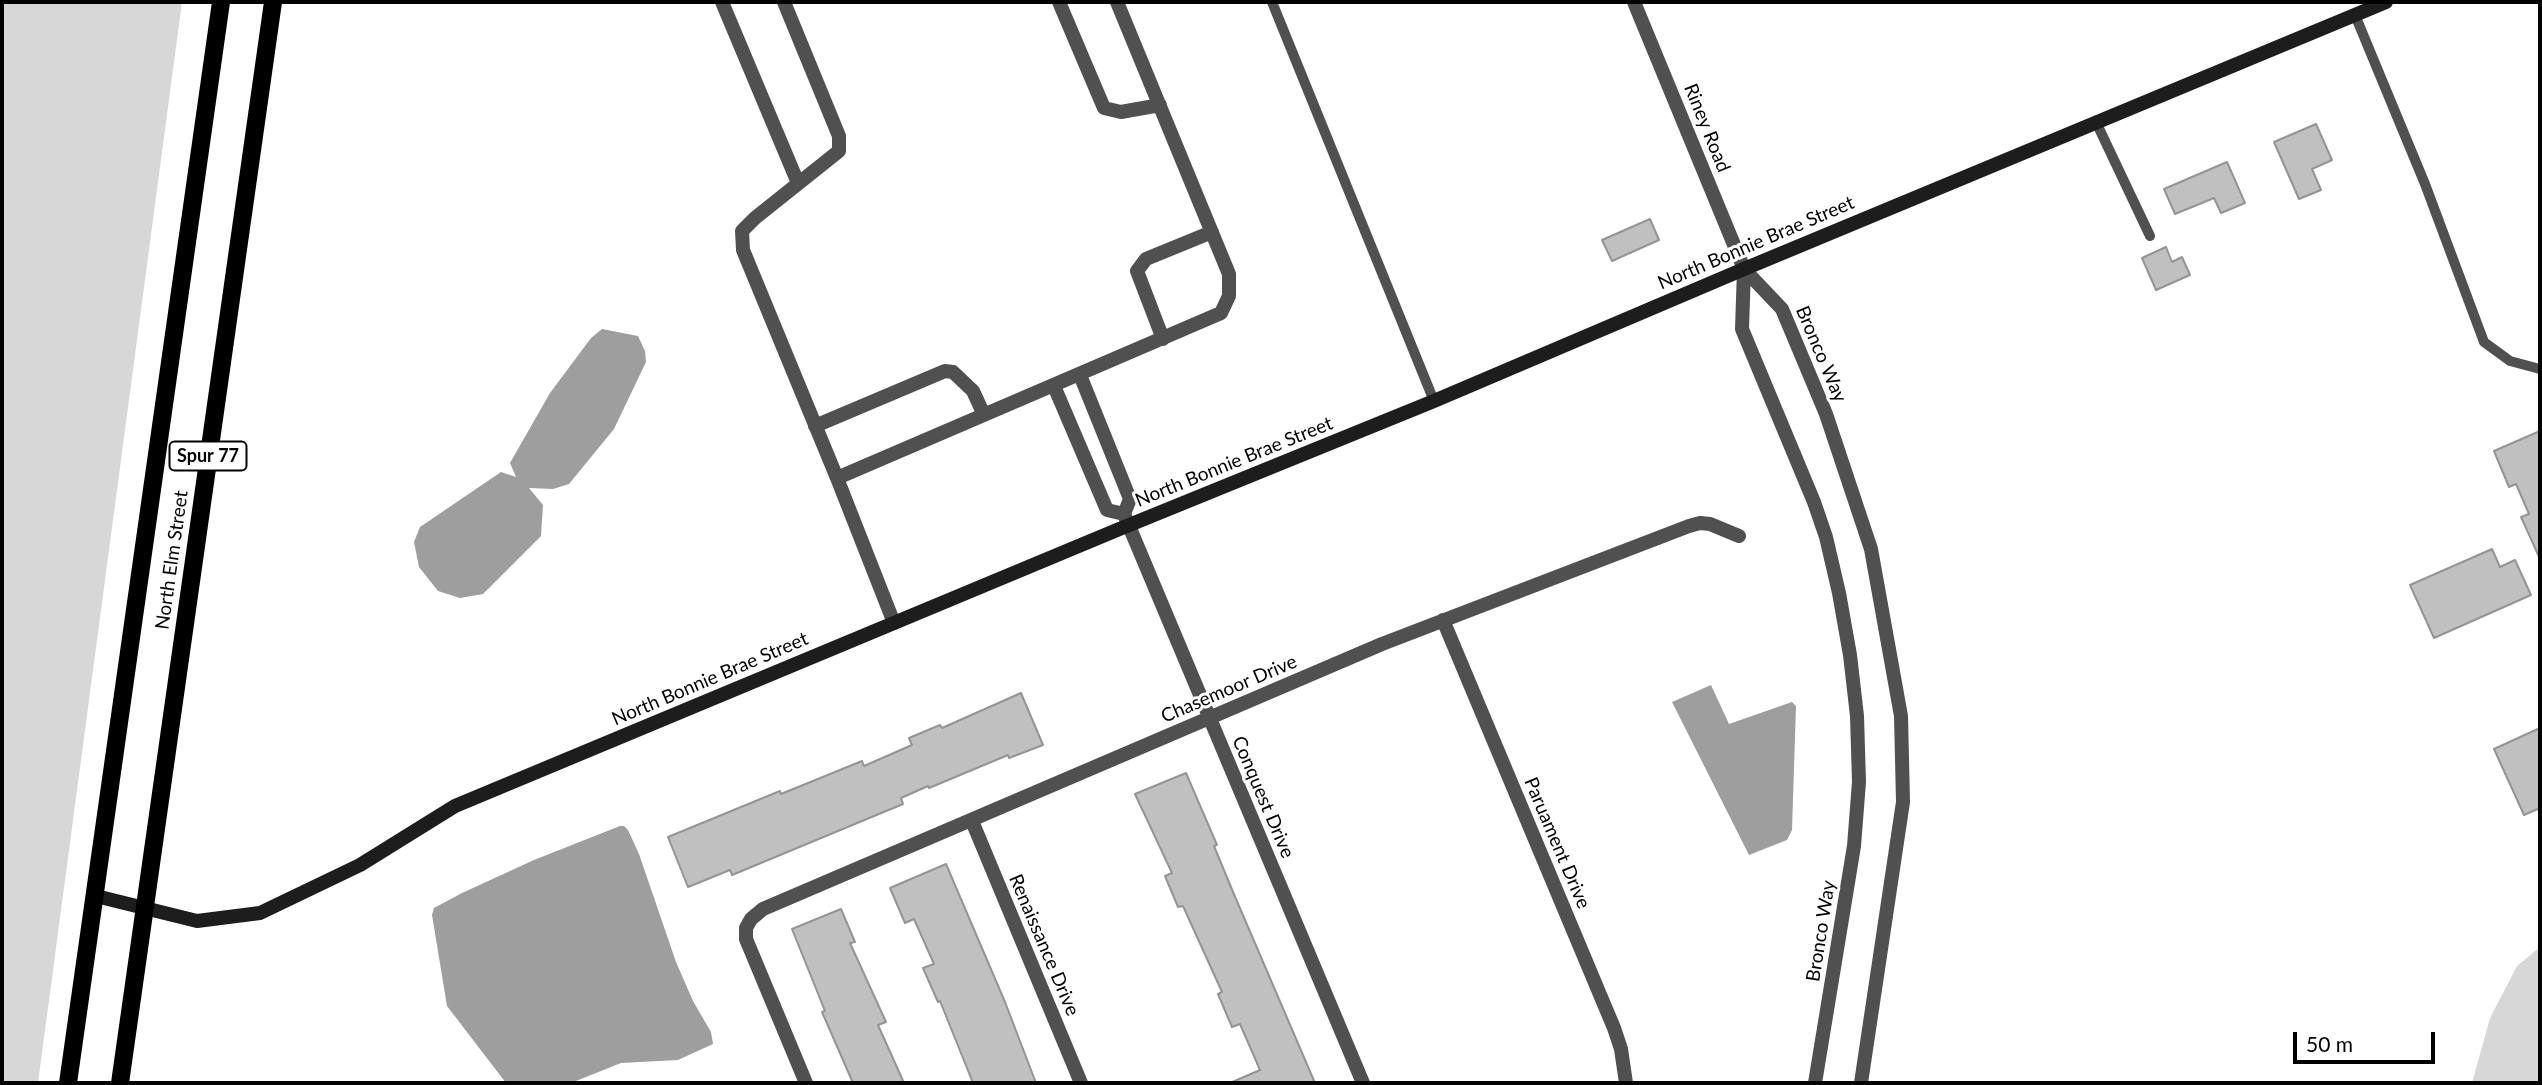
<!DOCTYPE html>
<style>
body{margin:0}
#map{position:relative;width:2542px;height:1085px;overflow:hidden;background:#fff;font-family:Lato,sans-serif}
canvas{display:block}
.frame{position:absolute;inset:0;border:4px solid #000;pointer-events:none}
.scale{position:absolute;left:2293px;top:1032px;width:142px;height:32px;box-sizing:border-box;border:4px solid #000;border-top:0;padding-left:9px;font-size:21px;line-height:24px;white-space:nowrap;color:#000;-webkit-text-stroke:5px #fff;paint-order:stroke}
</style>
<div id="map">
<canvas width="2542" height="1085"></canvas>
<div class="frame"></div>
<div class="scale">50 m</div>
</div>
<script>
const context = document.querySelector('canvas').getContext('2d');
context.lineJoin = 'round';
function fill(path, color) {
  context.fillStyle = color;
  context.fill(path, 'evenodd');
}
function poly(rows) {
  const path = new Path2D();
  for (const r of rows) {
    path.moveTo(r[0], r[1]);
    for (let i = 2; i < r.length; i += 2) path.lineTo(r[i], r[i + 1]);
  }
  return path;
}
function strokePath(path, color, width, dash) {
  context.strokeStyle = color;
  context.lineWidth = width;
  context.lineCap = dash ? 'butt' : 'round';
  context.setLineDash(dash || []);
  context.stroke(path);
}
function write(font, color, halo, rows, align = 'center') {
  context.font = font + ' Lato,sans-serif';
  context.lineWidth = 6;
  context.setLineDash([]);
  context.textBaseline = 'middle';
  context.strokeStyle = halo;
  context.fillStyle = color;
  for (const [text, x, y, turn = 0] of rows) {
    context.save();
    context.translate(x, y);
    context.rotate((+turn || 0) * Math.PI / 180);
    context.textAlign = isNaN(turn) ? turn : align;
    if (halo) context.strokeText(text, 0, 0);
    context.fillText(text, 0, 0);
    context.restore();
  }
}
const green = poly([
 [2,2,182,2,38,1083,2,1083],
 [2540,947,2540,1083,2472,1083,2490,1018,2517,966]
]);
const water = poly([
 [602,329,638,336,645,351,646,362,614,429,569,484,553,489,529,488,543,505,541,536,483,594,460,598,438,591,419,567,414,542,420,527,501,472,516,477,510,463,550,393,591,338],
 [1711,685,1729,724,1792,702,1796,706,1792,830,1787,840,1749,855,1672,702],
 [620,826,624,826,628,830,639,854,676,962,693,1001,711,1032,713,1044,678,1060,621,1063,571,1083,506,1083,447,1006,432,915,434,908,462,893,534,860]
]);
const building = poly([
 [2316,124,2332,160,2312,169,2321,190,2299,199,2274,142,2316,124],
 [2227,162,2245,203,2221,213,2214,198,2175,214,2164,189,2227,162],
 [1650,219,1659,240,1612,261,1602,240,1650,219],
 [2166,247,2172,262,2182,257,2190,275,2156,290,2142,258,2166,247],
 [2540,431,2540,559,2521,517,2529,514,2516,484,2509,487,2494,451,2540,431],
 [2492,549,2500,567,2515,560,2531,595,2434,638,2410,585,2492,549],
 [1021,693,1043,745,1009,758,1008,755,929,788,928,786,901,798,903,804,732,875,730,870,688,887,668,837,780,791,781,794,862,761,864,766,912,745,909,738,940,725,942,728,1021,693],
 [2540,728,2540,808,2524,815,2494,749,2540,728],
 [1186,773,1217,845,1214,846,1233,892,1315,1083,1230,1083,1260,1070,1240,1024,1232,1027,1218,994,1222,992,1183,906,1178,907,1165,876,1172,873,1135,794,1186,773],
 [946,864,1005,1002,1036,1083,973,1083,940,1001,938,1002,923,968,934,964,914,919,905,923,890,888,946,864],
 [841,909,855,942,850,943,886,1022,878,1025,904,1083,853,1083,822,1012,825,1011,792,929,841,909]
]);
const service = poly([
 [1272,2,1434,401],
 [2355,15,2425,184,2484,342,2510,361,2540,369],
 [2096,122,2150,236]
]);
const minor = poly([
 [722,2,798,183],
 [784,2,839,136,839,151,755,218,742,231,743,250,837,478,1221,313,1229,296,1229,274,1117,2],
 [1059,2,1104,108,1121,112,1160,105],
 [1634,2,1744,269,1782,309,1826,414,1871,549,1901,716,1903,802,1861,1083],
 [1744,269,1742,329,1814,502,1826,537,1839,593,1850,655,1857,716,1859,782,1854,846,1815,1083],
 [1163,339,1137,271,1146,259,1212,232],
 [1080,375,1130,499,1124,514,1363,1083],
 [1054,386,1107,510,1124,514],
 [815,426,945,371,953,372,973,391,984,415],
 [837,478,894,623],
 [1443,620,1614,1028,1621,1049,1626,1083],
 [972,821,1081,1083],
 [806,1083,746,939,746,928,751,919,763,909,1382,644,1689,526,1700,523,1710,524,1739,536]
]);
const secondary = poly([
 [96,896,197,921,260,913,360,865,455,806,1117,530,1434,401,1744,269,2386,2]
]);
const primary = poly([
 [68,1083,221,2],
 [120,1083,273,2]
]);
const shields = [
 [208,456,77]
];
const shieldNames = [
 ["Spur 77",208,456]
];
const streetNames = [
 ["Riney Road",1707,128,68],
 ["North Bonnie Brae Street",1756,243,-23],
 ["Bronco Way",1821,354,67],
 ["North Bonnie Brae Street",1234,462,-22],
 ["North Elm Street",172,560,-82],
 ["North Bonnie Brae Street",710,679,-23],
 ["Chasemoor Drive",1229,689,-23],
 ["Conquest Drive",1263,797,67],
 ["Paruament Drive",1557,843,67],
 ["Bronco Way",1821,931,-81],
 ["Renaissance Drive",1044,945,67]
];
fill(green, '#d7d7d7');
fill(water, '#9e9e9e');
fill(building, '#c0c0c0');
strokePath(building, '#949494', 2);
strokePath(service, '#505050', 10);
strokePath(minor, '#505050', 14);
strokePath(secondary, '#1d1d1d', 14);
strokePath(primary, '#000', 18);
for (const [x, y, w] of shields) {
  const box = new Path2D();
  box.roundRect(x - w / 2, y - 14.5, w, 29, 5);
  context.fillStyle = '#fff';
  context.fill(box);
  strokePath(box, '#000', 2);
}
write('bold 18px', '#000', null, shieldNames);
write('19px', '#000', '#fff', streetNames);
</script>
